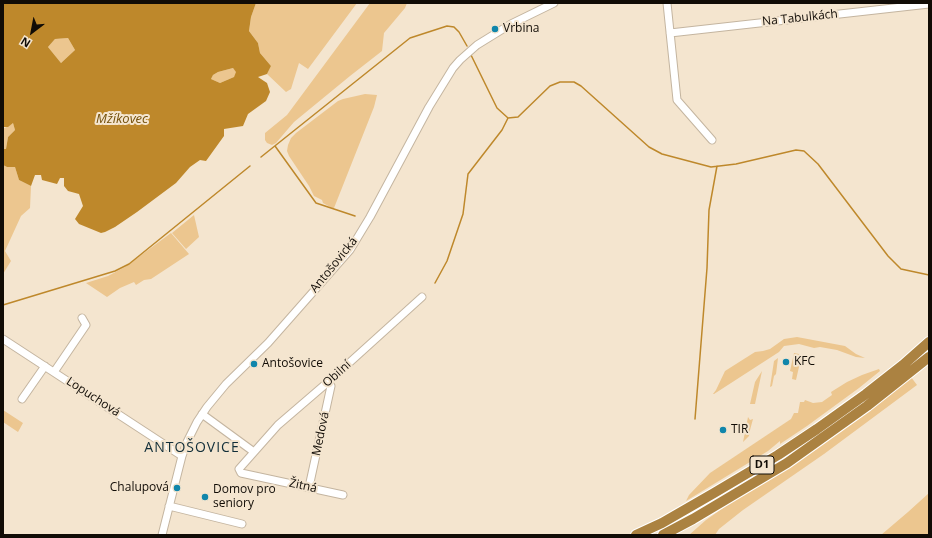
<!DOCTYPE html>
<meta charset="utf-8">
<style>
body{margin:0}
#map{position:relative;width:932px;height:538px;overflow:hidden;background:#f4e5cf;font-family:"Open Sans",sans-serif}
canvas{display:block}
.frame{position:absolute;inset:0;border:4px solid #110c06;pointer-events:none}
.north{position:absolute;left:12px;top:12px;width:40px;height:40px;-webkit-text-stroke:3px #f4e5cf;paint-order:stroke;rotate:212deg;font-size:11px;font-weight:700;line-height:16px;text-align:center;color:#110c06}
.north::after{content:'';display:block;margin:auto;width:14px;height:18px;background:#110c06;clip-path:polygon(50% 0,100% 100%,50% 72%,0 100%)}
</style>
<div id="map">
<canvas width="932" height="538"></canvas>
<div class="frame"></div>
<div class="north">N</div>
</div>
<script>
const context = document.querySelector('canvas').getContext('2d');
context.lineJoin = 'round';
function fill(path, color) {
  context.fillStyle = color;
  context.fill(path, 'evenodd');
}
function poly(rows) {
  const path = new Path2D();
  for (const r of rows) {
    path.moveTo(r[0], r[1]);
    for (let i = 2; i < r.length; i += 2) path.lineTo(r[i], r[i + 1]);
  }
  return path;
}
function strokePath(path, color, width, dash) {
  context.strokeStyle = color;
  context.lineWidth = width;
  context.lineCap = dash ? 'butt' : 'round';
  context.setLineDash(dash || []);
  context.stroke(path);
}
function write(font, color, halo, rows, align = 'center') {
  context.font = font + ' "Open Sans",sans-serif';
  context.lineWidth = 4;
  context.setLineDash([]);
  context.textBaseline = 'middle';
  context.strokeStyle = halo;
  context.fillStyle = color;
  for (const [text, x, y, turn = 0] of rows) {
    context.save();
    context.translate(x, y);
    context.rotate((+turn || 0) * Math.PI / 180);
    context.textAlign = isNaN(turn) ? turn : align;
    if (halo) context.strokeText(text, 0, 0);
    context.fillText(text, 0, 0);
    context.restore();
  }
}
const green = poly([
 [256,3,357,3,308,69,299,63,291,89,286,92,267,74,271,66,260,53,258,43,249,31,251,17],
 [370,3,407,3,405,8,384,33,382,51,350,76,294,122,276,143,272,145,267,143,265,140,265,133,287,115],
 [68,38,75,50,61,63,48,47,55,39],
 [233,68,237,72,234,77,220,83,211,79,213,75,218,72],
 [365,94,377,95,374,107,334,208,332,208,323,203,322,200,314,196,309,186,289,156,287,151,288,145,291,138,296,133,338,101,343,99],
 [13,123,15,130,8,137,6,149,3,149,3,129],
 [3,165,7,167,15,167,19,180,31,186,30,208,21,216,5,251,11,261,3,274],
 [194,215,199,237,186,249,172,233],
 [171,233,189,254,151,279,144,280,136,285,134,282,120,288,107,297,86,283,108,276,125,267],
 [797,337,845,346,856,354,865,358,856,357,837,350,820,347,814,348,799,344,784,346,779,352,714,394,713,394,716,390,725,371,755,352,763,351,770,349,784,339],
 [794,353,799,354,801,358,796,380,792,379,793,372,790,371],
 [778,358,776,374,774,376,772,386,770,387,774,361],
 [879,369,880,371,859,388,807,426,780,444,780,441,768,451,686,501,689,495,710,473,791,419,794,413,798,413,800,402,804,402,805,400,813,403,822,402,832,395,831,392,847,382,862,375],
 [762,371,755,404,750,404,755,382],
 [911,377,917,385,824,454,743,510,719,529,715,535,689,535,706,520],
 [3,410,23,423,18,432,3,422],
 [748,417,750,420,753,419,750,430,749,436,743,442],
 [929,493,929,535,881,535,908,512]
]);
const water = poly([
 [3,3,256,3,251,17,249,31,258,43,260,53,271,66,267,74,258,77,267,83,270,92,266,101,248,114,243,126,224,129,224,136,206,161,200,160,190,167,176,183,137,212,115,227,105,232,101,233,79,224,75,219,83,206,79,194,68,191,64,186,64,178,60,178,57,184,42,180,41,175,35,175,31,186,19,180,15,167,7,167,3,165,3,149,6,149,8,137,15,130,13,123,8,127,4,127,3,129],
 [68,38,75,50,61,63,48,47,55,39],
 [233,68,236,72,234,77,220,83,211,79,213,75,218,72]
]);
const stream = poly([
 [471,55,497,108,508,118,518,117,550,86,560,82,574,82,581,86,649,147,662,154,711,167,736,164,796,150,804,151,818,164,888,256,901,269,929,275],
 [275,146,316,203,355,216],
 [261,157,410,38,447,26,454,27,459,32,467,46],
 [435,283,447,261,463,214,468,174,502,130,508,118],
 [3,305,115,271,129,264,250,166],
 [695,419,707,268,709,210,717,166]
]);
const minor = poly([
 [667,3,677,100,712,140],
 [670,33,929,4],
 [3,339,182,456],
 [54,372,86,325,82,318],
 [22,399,45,366],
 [202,414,254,452],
 [309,487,331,386,328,382],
 [343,495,241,473,239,469,278,425,328,382,422,297],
 [169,506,242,524],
 [162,535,182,456,187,442,197,422,207,407,226,384,268,343,350,250,370,217,429,107,453,68,460,60,477,45,511,24,554,3]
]);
const highway = poly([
 [636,535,662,523,714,493,778,455,817,429,866,394,903,365,929,342],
 [663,535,693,519,787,463,867,406,929,357]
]);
const markers = [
 [495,29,4,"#1086ab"],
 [786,362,4,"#1086ab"],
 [254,364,4,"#1086ab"],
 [723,430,4,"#1086ab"],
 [177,488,4,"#1086ab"],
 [205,497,4,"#1086ab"]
];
const shields = [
 [762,465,24]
];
const shieldNames = [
 ["D1",762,465]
];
const streetNames = [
 ["Na Tabulkách",800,18,-6],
 ["Antošovická",334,265,-51],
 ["Obilní",337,374,-42],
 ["Lopuchová",93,397,33],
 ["Medová",321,434,-78],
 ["Žitná",303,486,12]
];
const poiNames = [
 ["Vrbina",503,29],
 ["KFC",794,362],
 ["Antošovice",262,364],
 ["TIR",731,430],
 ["Chalupová",169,488,"right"],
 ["Domov pro",213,490],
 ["seniory",213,504]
];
const waterNames = [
 ["Mžíkovec",122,119]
];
const quarterNames = [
 ["ANTOŠOVICE",192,448]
];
fill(green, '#ecc68f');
fill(water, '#be882b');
strokePath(stream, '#be882b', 1.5);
strokePath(minor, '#c4b5a0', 9);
strokePath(highway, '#fff', 12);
strokePath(minor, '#fff', 7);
strokePath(highway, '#ab8241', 10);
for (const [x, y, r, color] of markers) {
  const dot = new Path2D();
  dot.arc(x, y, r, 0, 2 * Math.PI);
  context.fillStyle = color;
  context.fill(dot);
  strokePath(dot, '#f4e5cf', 1.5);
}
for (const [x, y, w] of shields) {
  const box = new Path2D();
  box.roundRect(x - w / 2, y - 9, w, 18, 3);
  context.fillStyle = '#f4e5cf';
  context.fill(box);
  strokePath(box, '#110c06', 1);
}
write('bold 11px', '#110c06', null, shieldNames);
write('12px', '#110c06', '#f4e5cf', streetNames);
write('12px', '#110c06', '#f4e5cf', poiNames, 'left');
write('italic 13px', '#74500a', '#f4e5cf', waterNames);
context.letterSpacing = '1px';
write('14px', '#112e39', '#f4e5cf', quarterNames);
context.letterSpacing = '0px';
</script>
